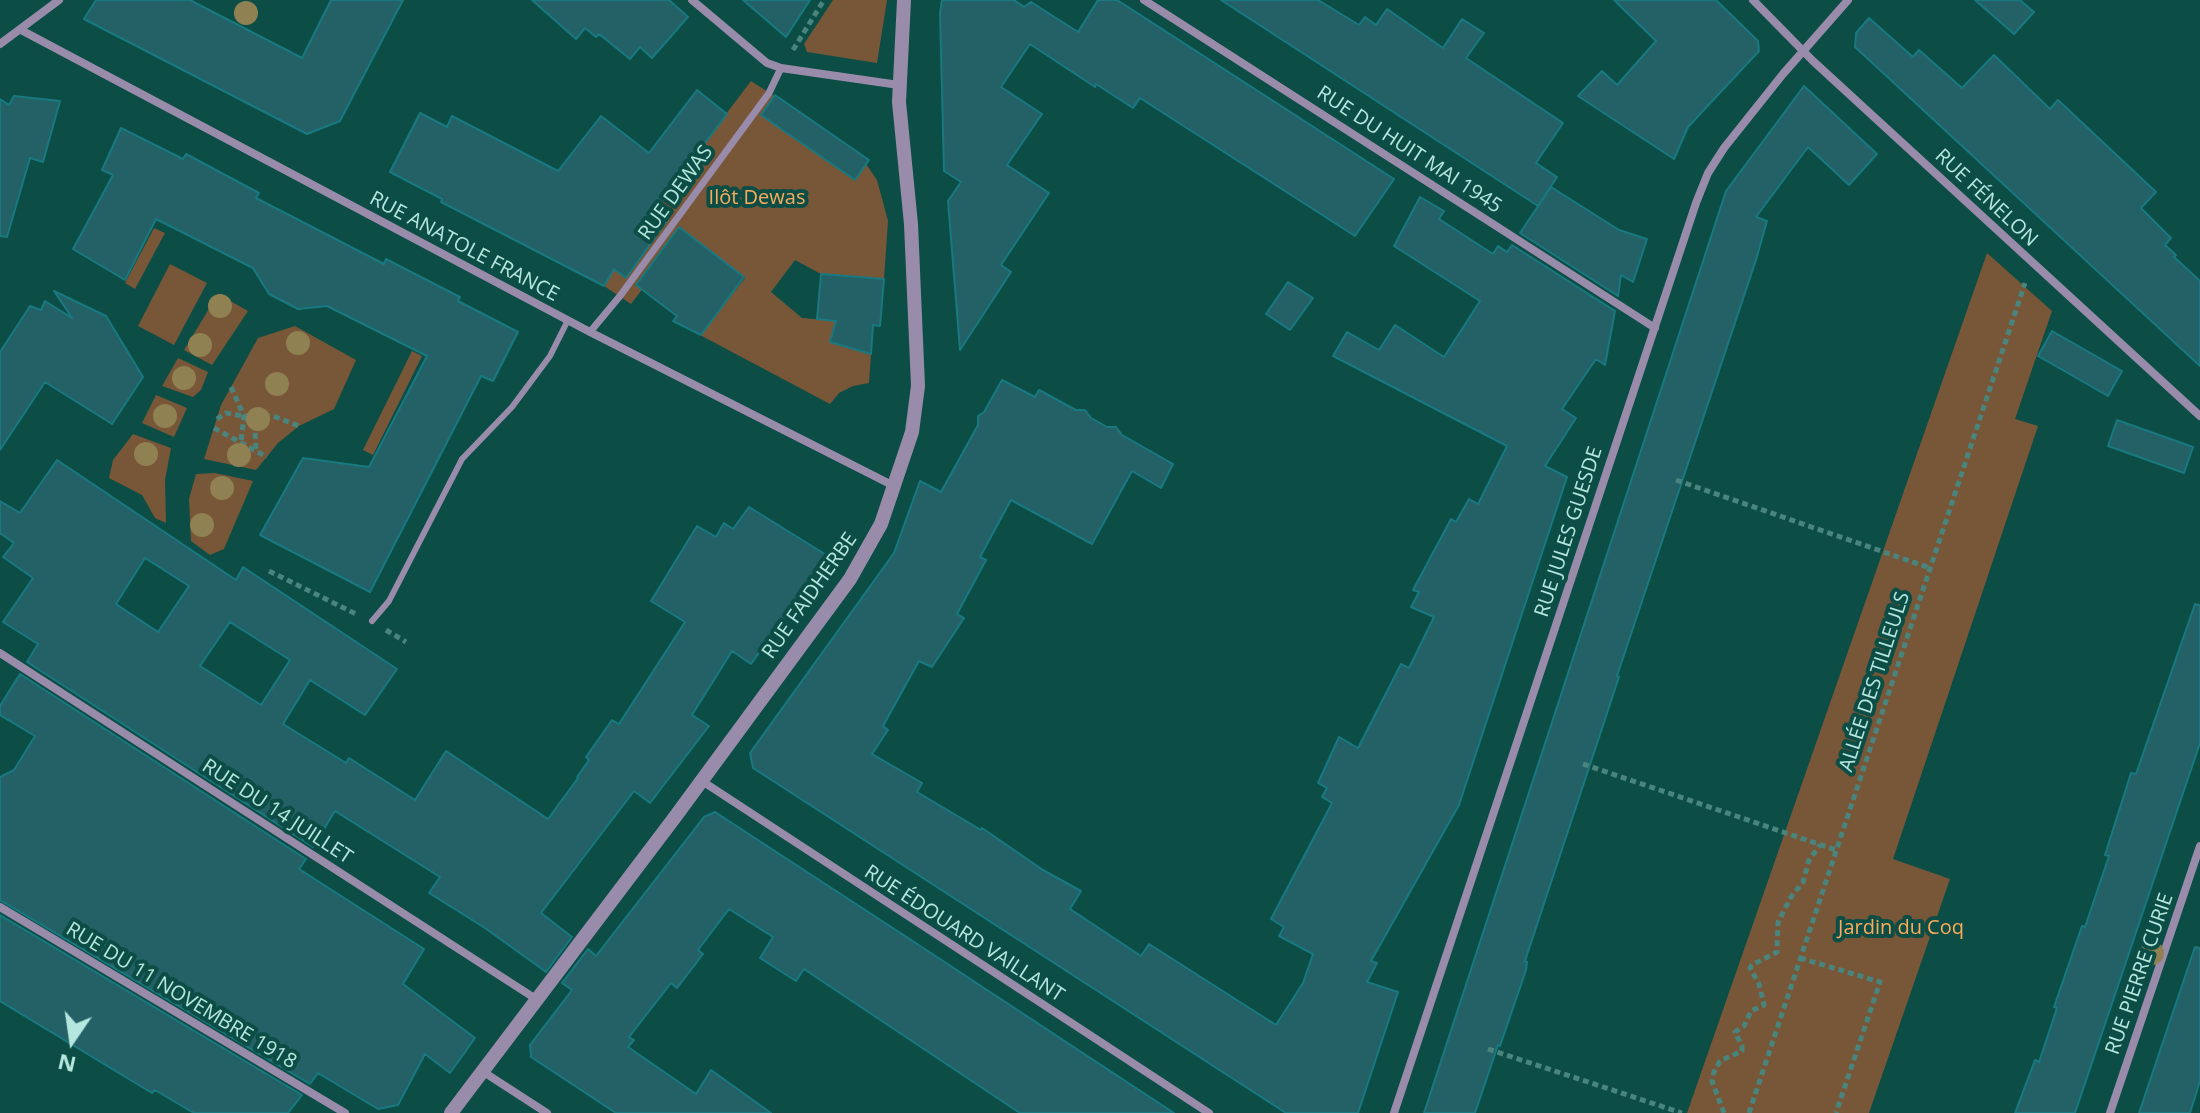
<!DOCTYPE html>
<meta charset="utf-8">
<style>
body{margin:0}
#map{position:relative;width:2200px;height:1113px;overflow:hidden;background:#0c4d46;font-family:"Open Sans",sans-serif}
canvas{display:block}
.north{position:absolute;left:32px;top:1001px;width:80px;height:80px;-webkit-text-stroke:6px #0c4d46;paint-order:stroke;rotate:193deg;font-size:22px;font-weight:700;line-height:32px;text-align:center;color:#b5e7de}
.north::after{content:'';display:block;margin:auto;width:28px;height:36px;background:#b5e7de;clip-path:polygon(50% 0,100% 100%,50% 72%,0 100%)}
</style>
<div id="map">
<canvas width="2200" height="1113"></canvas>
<div class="north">N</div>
</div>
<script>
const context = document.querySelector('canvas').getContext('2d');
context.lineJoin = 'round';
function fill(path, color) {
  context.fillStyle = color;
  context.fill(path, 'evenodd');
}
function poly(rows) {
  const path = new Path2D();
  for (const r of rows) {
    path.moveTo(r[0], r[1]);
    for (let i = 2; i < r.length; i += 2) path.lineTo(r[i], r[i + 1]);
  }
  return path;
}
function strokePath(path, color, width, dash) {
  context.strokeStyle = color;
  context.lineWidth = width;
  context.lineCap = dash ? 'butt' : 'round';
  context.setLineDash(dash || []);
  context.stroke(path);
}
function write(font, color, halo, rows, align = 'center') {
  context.font = font + ' "Open Sans",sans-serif';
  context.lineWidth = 8;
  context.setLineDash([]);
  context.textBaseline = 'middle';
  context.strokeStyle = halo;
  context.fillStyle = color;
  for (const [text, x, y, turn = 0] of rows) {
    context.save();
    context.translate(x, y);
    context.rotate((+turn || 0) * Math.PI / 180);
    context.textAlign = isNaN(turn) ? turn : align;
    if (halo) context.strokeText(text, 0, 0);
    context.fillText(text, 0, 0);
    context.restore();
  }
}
const green = poly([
 [833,0,887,0,877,63,807,52,804,44],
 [751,81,813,121,800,142,854,180,866,164,877,180,888,221,884,279,821,274,795,260,771,292,802,318,836,321,831,342,871,354,869,383,853,386,839,393,830,404,700,335,745,278,694,239,668,255,631,304,604,286,617,258],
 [154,228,165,233,135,289,125,283],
 [1987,253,2052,311,2015,419,2038,426,1893,859,1950,879,1869,1113,1687,1113],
 [170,264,207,283,174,345,138,326],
 [218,294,248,311,212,365,184,350],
 [295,326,356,360,334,409,299,426,278,443,256,470,204,459,221,405,258,338],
 [412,351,422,356,373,455,363,450],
 [178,358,208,372,201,390,193,397,162,386],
 [156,395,187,408,174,437,142,423],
 [133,434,171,448,165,480,166,523,155,518,142,495,109,478,113,460],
 [215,473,253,481,224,549,210,555,191,541,189,499,196,474]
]);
const building = poly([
 [96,0,190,0,302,58,331,0,403,0,340,121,307,134,84,19,96,0],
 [532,0,669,0,688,17,652,58,640,47,630,59,599,34,596,37,585,28,576,39,532,0],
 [743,0,810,0,786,37,743,0],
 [942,0,1014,0,1024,7,1031,2,1078,32,1098,0,1117,0,1394,179,1355,236,1140,98,1133,108,1096,84,1095,87,1030,44,1001,87,1042,114,1007,165,1049,193,1001,265,1011,272,960,350,948,201,961,182,944,171,940,13,942,0],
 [1221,0,1318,0,1359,25,1365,17,1376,25,1387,9,1443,48,1462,19,1484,33,1466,58,1563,123,1536,163,1557,177,1538,206,1221,0],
 [1614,0,1716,0,1758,41,1759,51,1688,127,1674,159,1578,96,1602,71,1617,85,1656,41,1614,0],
 [1975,0,2020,0,2034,12,2014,34,1975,0],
 [1869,18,1913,57,1919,50,1962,88,1994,55,2050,109,2058,100,2156,192,2141,208,2171,238,2165,245,2176,255,2174,257,2200,281,2200,366,1855,47,1856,33,1869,18],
 [1804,86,1877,154,1849,185,1808,147,1756,217,1767,221,1756,260,1617,676,1619,677,1525,961,1527,962,1526,970,1500,1046,1498,1045,1475,1113,1424,1113,1726,191,1804,86],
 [697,90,727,114,655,209,668,219,626,278,614,269,604,286,441,202,442,199,390,172,420,113,447,127,452,116,558,171,601,116,649,153,697,90],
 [775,95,869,160,855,180,761,115,775,95],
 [14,96,60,101,43,162,30,158,7,237,0,236,0,99,9,105,14,96],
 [121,128,183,159,186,154,259,193,256,198,384,264,386,259,415,274,460,297,458,301,518,332,493,381,481,376,370,592,260,535,303,458,369,467,427,356,327,306,298,309,269,294,253,268,156,219,125,280,73,249,113,175,102,170,121,128],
 [1551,187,1619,230,1647,239,1633,282,1621,275,1618,296,1520,233,1551,187],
 [1420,197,1444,211,1439,219,1493,254,1498,246,1507,252,1512,245,1615,311,1605,365,1596,359,1562,409,1576,418,1545,466,1567,477,1459,805,1371,961,1377,963,1367,982,1398,992,1358,1113,1286,1113,753,768,750,753,894,553,920,481,941,492,978,425,978,416,984,412,1002,380,1035,397,1039,390,1076,410,1085,410,1091,418,1107,427,1116,427,1122,435,1173,464,1161,488,1132,471,1092,544,1011,500,980,557,986,560,957,614,964,618,932,667,919,661,883,726,888,730,872,754,922,783,917,792,981,830,982,828,1043,870,1081,891,1070,909,1141,956,1149,944,1276,1025,1303,983,1313,954,1279,936,1284,927,1271,919,1332,803,1322,797,1327,788,1318,783,1339,737,1358,748,1401,664,1409,668,1434,617,1411,607,1419,592,1413,590,1451,519,1456,522,1469,499,1478,504,1507,446,1333,356,1347,332,1379,350,1395,325,1444,357,1480,301,1394,246,1420,197],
 [679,227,744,277,701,335,673,321,677,316,636,285,679,227],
 [821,274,884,279,880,326,873,325,871,354,830,342,836,321,817,319,821,274],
 [1288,282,1313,298,1290,330,1266,314,1288,282],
 [54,291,106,316,143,377,112,424,45,382,0,450,0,352,30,306,41,310,45,301,72,318,54,291],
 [2052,331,2122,371,2108,396,2038,356,2052,331],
 [2117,420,2193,447,2184,473,2108,446,2117,420],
 [57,460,236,580,243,567,397,669,365,715,310,680,283,724,346,763,349,758,415,800,446,751,548,819,578,778,577,777,589,760,586,757,612,720,619,724,685,622,651,601,697,526,716,537,724,523,733,529,749,507,828,556,751,664,732,651,692,715,709,726,650,803,634,791,541,913,572,937,546,972,485,928,429,893,440,877,335,811,313,847,27,662,38,644,3,622,33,578,3,557,14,543,0,533,0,501,20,513,57,460],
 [145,558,189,586,158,632,116,604,145,558],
 [230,622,290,660,261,705,200,666,230,622],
 [2195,604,2200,605,2200,743,2075,1113,2015,1113,2035,1060,2039,1062,2057,1008,2054,1007,2082,926,2085,927,2109,856,2105,855,2131,773,2136,774,2195,604],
 [20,674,306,859,299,869,424,949,403,984,475,1038,450,1073,425,1054,398,1105,378,1109,318,1073,310,1084,0,900,0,777,14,770,35,736,0,715,0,706,20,674],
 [715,812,902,934,1174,1113,1020,1113,804,969,796,981,760,958,773,937,729,909,698,950,703,954,677,988,671,983,629,1037,634,1040,628,1047,696,1094,711,1070,771,1113,616,1113,531,1057,530,1045,572,990,562,983,588,949,596,956,704,817,715,812],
 [0,915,302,1095,288,1113,194,1113,155,1090,152,1093,0,1001,0,915],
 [2195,947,2200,948,2200,1081,2190,1113,2139,1113,2195,947]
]);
const path = poly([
 [793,50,824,0],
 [231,387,244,416,241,442],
 [244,416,273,416,299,426],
 [217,419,226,413,244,416,255,429,256,451],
 [214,428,267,457],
 [1676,480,1930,568],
 [269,571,356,614],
 [386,630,406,642],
 [1583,764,1836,850],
 [1800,958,1880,982,1836,1113],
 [1488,1049,1682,1113],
 [1724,1113,1712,1081,1714,1072,1720,1061,1742,1051,1742,1046,1735,1032,1744,1026,1751,1011,1764,1005,1759,984,1750,968,1752,965,1777,952,1778,922,1791,897,1803,882,1809,860,1820,845],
 [1749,1113,2025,283]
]);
const service = poly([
 [372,621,389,601,462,459,512,407,550,356,568,320]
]);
const pedestrian = poly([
 [590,332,620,296,769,93,781,68]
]);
const minor = poly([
 [692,0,767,63,781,68,899,85],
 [1144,0,1655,328],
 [1753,0,1813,61,2200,416],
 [21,30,590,332,894,486],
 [0,44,59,0],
 [0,653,536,999],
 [702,781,1209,1113],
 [0,907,345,1113],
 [482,1071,547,1113],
 [1394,1113,1696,203,1708,173,1724,148,1783,74,1848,0],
 [2110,1113,2200,846]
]);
const tertiary = poly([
 [451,1113,675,817,850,579,881,524,912,432,918,386,911,224,899,102,904,0]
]);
const trees = [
 [246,13],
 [220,306],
 [298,343],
 [200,345],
 [184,378],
 [277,384],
 [165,416],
 [258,419],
 [146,454],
 [239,455],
 [222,488],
 [202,525],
 [2152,953]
];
const streetNames = [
 ["RUE DU HUIT MAI 1945",1409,150,33],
 ["RUE DEWAS",676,193,-54],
 ["RUE FÉNELON",1986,198,43],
 ["RUE ANATOLE FRANCE",464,247,28],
 ["RUE JULES GUESDE",1569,532,-72],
 ["RUE FAIDHERBE",810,596,-55],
 ["ALLÉE DES TILLEULS",1875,682,-72],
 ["RUE DU 14 JUILLET",277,812,33],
 ["RUE ÉDOUARD VAILLANT",964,934,33],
 ["RUE PIERRE CURIE",2140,974,-71],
 ["RUE DU 11 NOVEMBRE 1918",181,996,31]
];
const parkNames = [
 ["Ilôt Dewas",757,198],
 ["Jardin du Coq",1901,928]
];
fill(green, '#785738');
fill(building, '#236166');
strokePath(building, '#187981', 2);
strokePath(path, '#49847d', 5, [6, 4]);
strokePath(service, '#998cab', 6);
strokePath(pedestrian, '#998cab', 7);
strokePath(minor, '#998cab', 8);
strokePath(tertiary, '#998cab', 14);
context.fillStyle = '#8f8152';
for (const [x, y] of trees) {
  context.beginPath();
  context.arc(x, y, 12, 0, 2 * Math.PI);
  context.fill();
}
write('20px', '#b5e7de', '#0c4d46', streetNames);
write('20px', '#fbab5b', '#0c4d46', parkNames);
</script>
